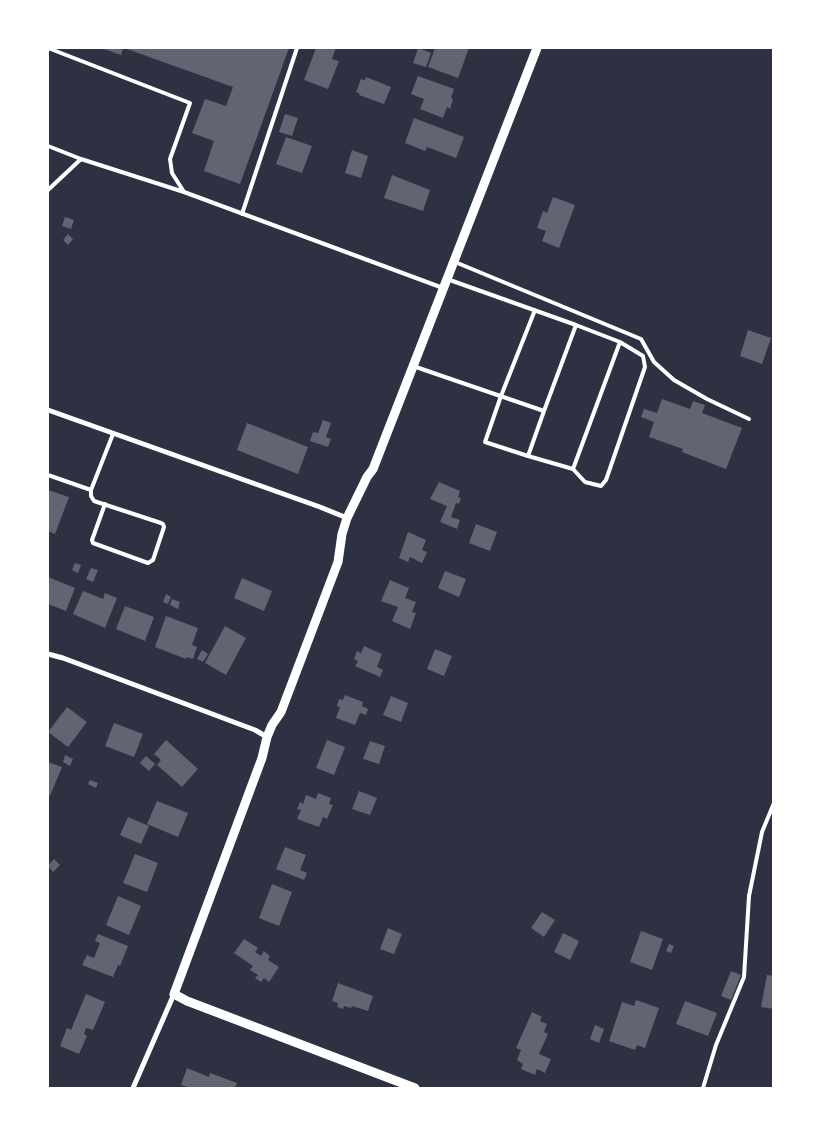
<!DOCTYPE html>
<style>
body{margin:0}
#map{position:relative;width:821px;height:1136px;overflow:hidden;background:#2d3142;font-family:Rubik,sans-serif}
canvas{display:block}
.frame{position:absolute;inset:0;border:49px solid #fff;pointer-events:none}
</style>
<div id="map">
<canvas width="821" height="1136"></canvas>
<div class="frame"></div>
</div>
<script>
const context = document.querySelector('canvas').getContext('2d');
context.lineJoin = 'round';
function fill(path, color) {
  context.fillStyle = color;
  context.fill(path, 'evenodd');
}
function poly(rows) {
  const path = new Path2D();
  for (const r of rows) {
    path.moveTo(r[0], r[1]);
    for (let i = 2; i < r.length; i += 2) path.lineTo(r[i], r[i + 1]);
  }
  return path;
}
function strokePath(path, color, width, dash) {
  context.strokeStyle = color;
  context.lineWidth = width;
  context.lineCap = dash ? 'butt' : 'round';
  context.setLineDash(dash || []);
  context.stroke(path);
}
const building = poly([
 [101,48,123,48,121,55],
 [124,48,289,48,240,184,204,171,214,141,192,133,205,99,226,106,233,87],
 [316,48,336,48,332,59,339,61,328,89,304,80],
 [418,48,431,53,426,67,413,63],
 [435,48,469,48,458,78,428,67],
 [418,76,454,89,451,98,453,99,450,109,447,107,443,118,420,109,424,99,411,94],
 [366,77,391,87,384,104,359,95,360,94,356,92,361,79,365,80],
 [285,114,298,118,292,136,279,132],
 [414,118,464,137,456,158,427,147,425,151,405,143],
 [286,137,312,146,302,173,276,164],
 [352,150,368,156,361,178,345,173],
 [392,175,430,190,423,211,384,198],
 [553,197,575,205,559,248,542,241,546,231,537,228,543,211,547,213],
 [65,217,74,220,71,229,62,226],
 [68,234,73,239,68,245,63,240],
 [748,330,771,338,762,364,740,356],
 [662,399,690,409,693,401,705,405,702,413,742,428,726,469,682,452,683,449,649,437,654,422,641,417,644,409,657,413],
 [323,420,331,423,326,437,331,439,328,447,310,441,313,432,318,433],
 [247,423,308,447,298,474,237,450],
 [439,482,460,491,458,497,461,498,459,504,456,503,451,517,460,520,457,529,440,522,447,506,430,499],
 [48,490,69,497,55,534,48,531],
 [476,524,497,532,490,551,469,543],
 [408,532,426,540,422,550,427,552,422,563,410,557,408,562,399,558],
 [75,563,81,565,78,573,72,570],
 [91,568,98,570,93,582,86,579],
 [445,571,466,579,459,597,438,588],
 [48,577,75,588,66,611,48,604],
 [242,578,272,591,264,611,234,598],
 [390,580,409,588,405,598,416,602,412,612,416,613,410,629,392,621,398,607,381,601],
 [83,591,103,599,105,593,117,598,105,628,73,614],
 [166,594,171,597,168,604,163,602],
 [172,599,180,602,178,609,170,605],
 [125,606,154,617,145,641,116,629],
 [166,616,198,628,192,645,197,647,193,659,187,657,186,659,155,647],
 [225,626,246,638,226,675,205,663],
 [364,646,382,654,377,667,383,670,380,677,355,666,358,661,354,659,357,651,361,653],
 [435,649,452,656,444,676,427,669],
 [202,650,208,654,203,662,197,659],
 [345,695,363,702,362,706,368,709,366,715,360,713,355,725,336,718,340,707,337,706,339,699,343,700],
 [391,696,408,703,401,722,383,715],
 [67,707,87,722,68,747,48,732],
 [114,723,143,734,134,757,105,746],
 [166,740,198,769,182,787,157,765,161,760,154,754],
 [327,740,345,747,334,775,316,768],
 [370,741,385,746,379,764,363,759],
 [65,755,73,759,70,766,63,762],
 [146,756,155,764,149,771,140,763],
 [48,762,62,767,50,796,48,795],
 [90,780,98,783,96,788,88,784],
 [359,791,377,798,370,815,352,809],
 [318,793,331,798,329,804,333,805,327,819,323,817,319,827,297,819,301,810,297,809,300,802,303,804,306,795,316,799],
 [157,801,188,813,178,837,147,824],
 [128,817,149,826,141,844,120,835],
 [285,847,306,855,300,870,307,873,304,880,276,869],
 [135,854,158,863,147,892,123,883],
 [54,859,60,865,53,872,48,866],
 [272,884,292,892,279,926,259,918],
 [118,896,141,906,129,935,106,925],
 [542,912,555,920,544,937,531,928],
 [388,928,402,934,394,954,380,949],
 [641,931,663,939,652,970,630,962],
 [563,933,579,941,570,960,554,952],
 [98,934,128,946,120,966,118,965,113,977,82,965,87,955,94,958,100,943,95,941],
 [244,939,258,948,255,952,261,956,264,951,270,956,268,960,279,967,269,982,264,978,261,982,255,978,258,975,250,970,253,966,234,953],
 [669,944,674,946,671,953,666,951],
 [731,971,741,975,731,1000,721,996],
 [767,975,774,976,774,1009,761,1007],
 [338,983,373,996,368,1011,352,1006,351,1008,344,1006,343,1009,337,1007,338,1003,332,1001],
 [86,994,105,1002,93,1030,86,1028,84,1034,87,1036,79,1054,60,1046,67,1028,71,1030],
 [636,1000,659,1008,645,1048,637,1045,635,1050,609,1041,622,1002,634,1006],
 [685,1001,717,1013,708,1036,676,1024],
 [532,1012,542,1017,540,1021,547,1024,544,1032,548,1034,539,1054,551,1059,545,1073,537,1069,535,1075,521,1069,523,1064,517,1060,521,1050,516,1048],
 [595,1025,604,1029,599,1043,590,1039],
 [187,1068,209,1077,210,1073,237,1083,235,1088,191,1088,181,1085]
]);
const service = poly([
 [48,48,190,103,170,159,172,173,184,192,443,288],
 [48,146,81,159],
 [48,190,81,159,184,192],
 [242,214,297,48],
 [455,262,641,339,654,362,674,380,707,399,749,419],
 [413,366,544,411,576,325,447,279],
 [544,411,528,456,573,469,620,342,576,325],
 [528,456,485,442,501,396,535,310],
 [573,469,585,482,601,486,606,480,645,367,643,356,620,342],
 [48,475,91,490],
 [105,504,92,540,93,543,148,563,153,560,164,527,163,524,161,523,94,501,91,496,91,490,113,434],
 [703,1088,716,1045,744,977,749,896,762,832,774,803]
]);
const minor = poly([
 [48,410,320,507,347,518],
 [48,654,63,658,255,730,267,737],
 [133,1088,174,994]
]);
const tertiary = poly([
 [415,1088,187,1001,174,994,262,758,267,737,272,725,281,712,338,562,342,534,347,518,367,477,373,469,537,48]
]);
fill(building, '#626471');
strokePath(service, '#fff', 4);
strokePath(minor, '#fff', 5);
strokePath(tertiary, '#fff', 9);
</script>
